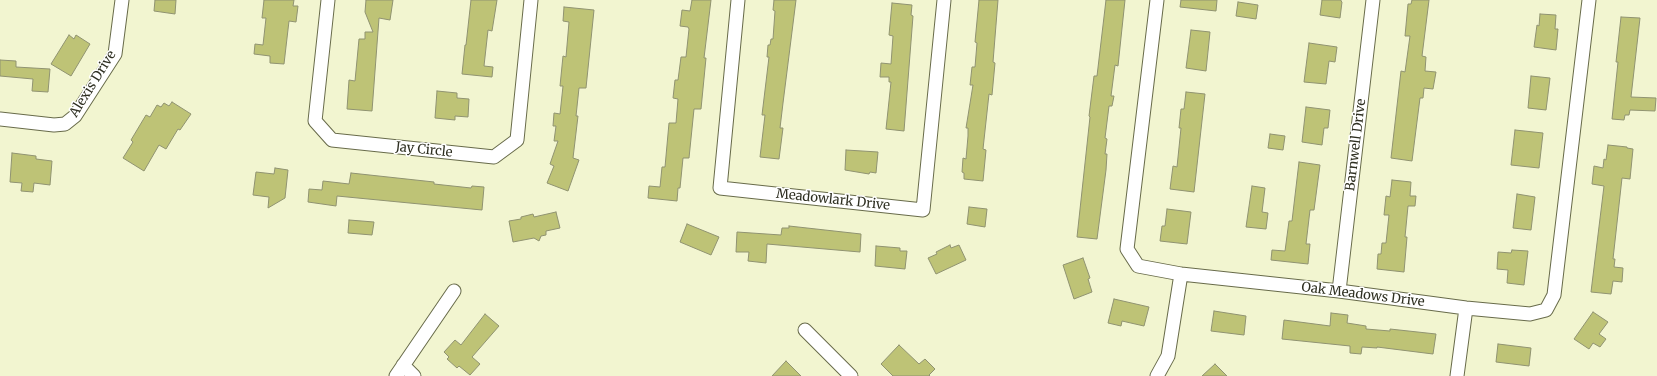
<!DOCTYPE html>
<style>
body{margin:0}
canvas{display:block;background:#f2f5d0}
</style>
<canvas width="1657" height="376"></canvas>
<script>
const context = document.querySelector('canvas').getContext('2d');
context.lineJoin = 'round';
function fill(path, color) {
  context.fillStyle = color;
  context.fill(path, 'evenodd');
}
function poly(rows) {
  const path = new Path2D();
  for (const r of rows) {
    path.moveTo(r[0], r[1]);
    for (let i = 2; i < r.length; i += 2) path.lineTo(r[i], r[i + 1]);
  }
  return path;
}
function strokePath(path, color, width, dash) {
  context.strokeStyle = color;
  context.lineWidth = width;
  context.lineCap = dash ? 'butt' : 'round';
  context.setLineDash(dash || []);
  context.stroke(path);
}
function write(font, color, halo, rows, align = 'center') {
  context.font = font + ' Merriweather,serif';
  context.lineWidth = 3;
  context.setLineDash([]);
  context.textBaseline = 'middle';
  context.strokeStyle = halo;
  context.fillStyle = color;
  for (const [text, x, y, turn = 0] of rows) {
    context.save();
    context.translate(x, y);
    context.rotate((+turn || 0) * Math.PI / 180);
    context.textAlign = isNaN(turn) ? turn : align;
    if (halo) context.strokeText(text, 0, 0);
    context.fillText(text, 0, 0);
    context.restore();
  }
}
const building = poly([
 [155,0,176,0,175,14,154,11,155,0],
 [264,0,294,0,293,6,298,6,296,22,289,21,284,64,270,63,270,56,254,54,255,44,263,45,266,18,262,18,264,0],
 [366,0,393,0,390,20,379,18,372,111,347,109,349,80,355,81,359,39,365,39,365,32,373,32,365,12,366,0],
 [471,0,497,0,492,31,488,30,484,66,493,67,492,77,462,74,465,45,466,45,471,0],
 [692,0,711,0,704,58,706,58,701,109,694,109,689,158,683,158,680,188,678,188,677,201,648,198,649,186,660,187,662,167,665,167,669,123,676,123,678,99,673,98,675,80,678,80,681,57,686,57,689,29,688,27,680,26,682,10,690,11,692,0],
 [774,0,796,0,783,103,780,128,783,128,779,159,760,157,765,115,762,115,769,57,767,57,768,45,770,45,771,39,773,39,775,11,773,10,774,0],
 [979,0,998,0,993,62,995,63,992,95,989,94,983,149,986,150,983,181,964,179,964,173,962,172,963,158,966,159,968,136,968,128,966,128,973,85,970,85,972,67,975,67,977,43,975,42,979,0],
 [1106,0,1125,0,1118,66,1115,65,1111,96,1114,96,1112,106,1109,106,1105,138,1107,139,1105,154,1107,154,1106,170,1097,239,1077,237,1090,117,1089,116,1094,76,1097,76,1106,0],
 [1181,0,1217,0,1216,11,1180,7,1181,0],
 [1322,0,1341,0,1341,1,1342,2,1340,18,1320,15,1322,0],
 [1412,0,1429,0,1422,56,1426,57,1425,71,1436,72,1433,89,1424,88,1423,98,1420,98,1412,161,1391,158,1401,71,1405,72,1410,36,1405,36,1408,4,1411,4,1412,0],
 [1238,2,1258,5,1256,19,1236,16,1238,2],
 [892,3,912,5,911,15,913,16,904,131,886,129,891,82,889,82,889,77,880,77,881,63,891,64,893,36,889,35,892,3],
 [564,7,594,10,586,88,579,88,576,116,578,116,573,158,579,160,568,191,547,183,554,166,550,164,558,141,554,141,556,126,553,126,554,113,560,114,563,86,560,86,563,56,566,57,569,22,563,21,564,7],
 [1540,14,1556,15,1555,29,1558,29,1556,50,1534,47,1537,25,1539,26,1540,14],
 [1621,17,1640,18,1631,97,1656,98,1655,111,1630,110,1629,115,1625,115,1624,120,1612,119,1618,62,1616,62,1621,17],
 [1191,30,1210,32,1206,71,1186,68,1191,30],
 [69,35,74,39,76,35,90,44,71,76,51,64,69,35],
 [1309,43,1337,47,1335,62,1329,61,1326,84,1304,82,1309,43],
 [0,60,16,61,16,67,50,69,48,92,32,91,33,79,0,76,0,60],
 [1531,76,1550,78,1546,110,1528,108,1531,76],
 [437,91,457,93,457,98,469,99,468,117,455,116,455,120,435,118,437,91],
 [1186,92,1205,94,1194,192,1170,189,1173,166,1177,167,1181,128,1179,128,1181,109,1184,109,1186,92],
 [172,102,191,114,180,130,178,129,166,149,159,145,144,171,123,158,133,142,131,140,146,115,150,117,157,105,161,107,164,103,169,106,172,102],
 [1306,107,1330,110,1328,128,1324,128,1322,145,1302,142,1306,107],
 [1515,130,1543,133,1539,168,1511,165,1515,130],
 [1270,134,1285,136,1283,150,1268,148,1270,134],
 [1608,145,1627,147,1627,148,1633,149,1630,179,1622,178,1613,259,1615,259,1614,267,1623,268,1622,282,1613,281,1611,294,1591,292,1604,186,1592,184,1594,166,1603,168,1604,159,1606,160,1608,145],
 [846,150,878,152,876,173,870,172,869,174,845,170,846,150],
 [12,153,36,156,36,159,52,161,50,185,34,183,33,192,21,191,22,183,10,182,12,153],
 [1299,162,1320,165,1314,210,1310,210,1306,244,1310,244,1308,264,1271,260,1272,250,1285,251,1289,221,1292,221,1299,162],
 [275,168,288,170,285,198,268,208,269,197,253,195,256,172,274,174,275,168],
 [351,173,434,182,434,184,471,188,472,186,484,187,482,210,337,196,336,206,308,202,309,189,322,190,323,181,349,184,351,173],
 [1392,180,1411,182,1410,196,1416,196,1415,206,1408,206,1405,237,1407,237,1404,272,1377,269,1378,254,1381,254,1382,243,1386,243,1389,215,1384,215,1386,196,1390,197,1392,180],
 [1252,186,1265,188,1262,212,1268,213,1266,229,1246,227,1252,186],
 [1517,194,1535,197,1531,230,1513,228,1517,194],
 [969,207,987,209,985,227,967,224,969,207],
 [1167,209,1191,212,1187,244,1160,241,1162,226,1165,226,1167,209],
 [556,212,560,228,546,231,546,235,541,236,539,241,534,238,513,242,509,221,521,219,521,217,533,214,534,217,556,212],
 [349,220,374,222,372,235,348,233,349,220],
 [687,224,719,237,711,255,680,242,687,224],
 [789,226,861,234,860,252,767,244,766,263,748,261,749,252,736,252,737,232,781,235,782,228,789,228,789,226],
 [950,245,951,248,959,245,966,260,936,274,928,258,937,254,936,252,950,245],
 [876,246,900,248,900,251,907,251,905,269,875,266,876,246],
 [1512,250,1528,251,1524,285,1507,283,1508,270,1497,269,1498,252,1511,253,1512,250],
 [1083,258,1090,278,1088,279,1092,292,1074,299,1063,265,1083,258],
 [1114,299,1149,307,1144,326,1122,321,1121,326,1108,323,1114,299],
 [1214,311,1246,316,1244,335,1211,331,1214,311],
 [1593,312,1608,322,1599,334,1606,339,1600,347,1593,343,1589,349,1574,339,1593,312],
 [1331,313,1348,315,1347,323,1366,326,1366,329,1390,331,1390,329,1436,334,1433,354,1377,347,1377,348,1362,347,1361,354,1350,353,1350,346,1282,339,1284,320,1330,326,1331,313],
 [485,314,499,326,472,357,480,364,470,375,459,366,457,368,447,359,449,357,444,352,455,340,461,345,485,314],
 [1498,344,1531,348,1529,366,1496,362,1498,344],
 [899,345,919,364,925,359,935,369,929,375,930,376,893,376,881,364,899,345],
 [786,361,801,376,772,376,786,361],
 [1215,364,1227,376,1202,376,1215,364]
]);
const minor = poly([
 [328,0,315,121,332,140,494,157,517,140,531,0],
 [738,0,720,188,923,210,944,0],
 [1157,0,1127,249,1138,266,1181,274,1339,291,1466,308,1530,314,1546,310,1554,295,1589,0],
 [0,119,54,125,65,124,75,116,115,54,122,0],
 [1339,291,1373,0],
 [805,330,851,376],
 [403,365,414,376],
 [396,376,454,291],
 [1157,376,1168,356,1181,274],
 [1457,376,1466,308]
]);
const streetNames = [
 ["Alexis Drive",93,84,-58],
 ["Barnwell Drive",1356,145,-83],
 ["Jay Circle",424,150,6],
 ["Meadowlark Drive",833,200,6],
 ["Oak Meadows Drive",1363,295,7]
];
fill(building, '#bec376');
strokePath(building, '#909371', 1);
strokePath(minor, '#686b4a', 15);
strokePath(minor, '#fff', 13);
write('13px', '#2e2f21', '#fff', streetNames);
</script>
